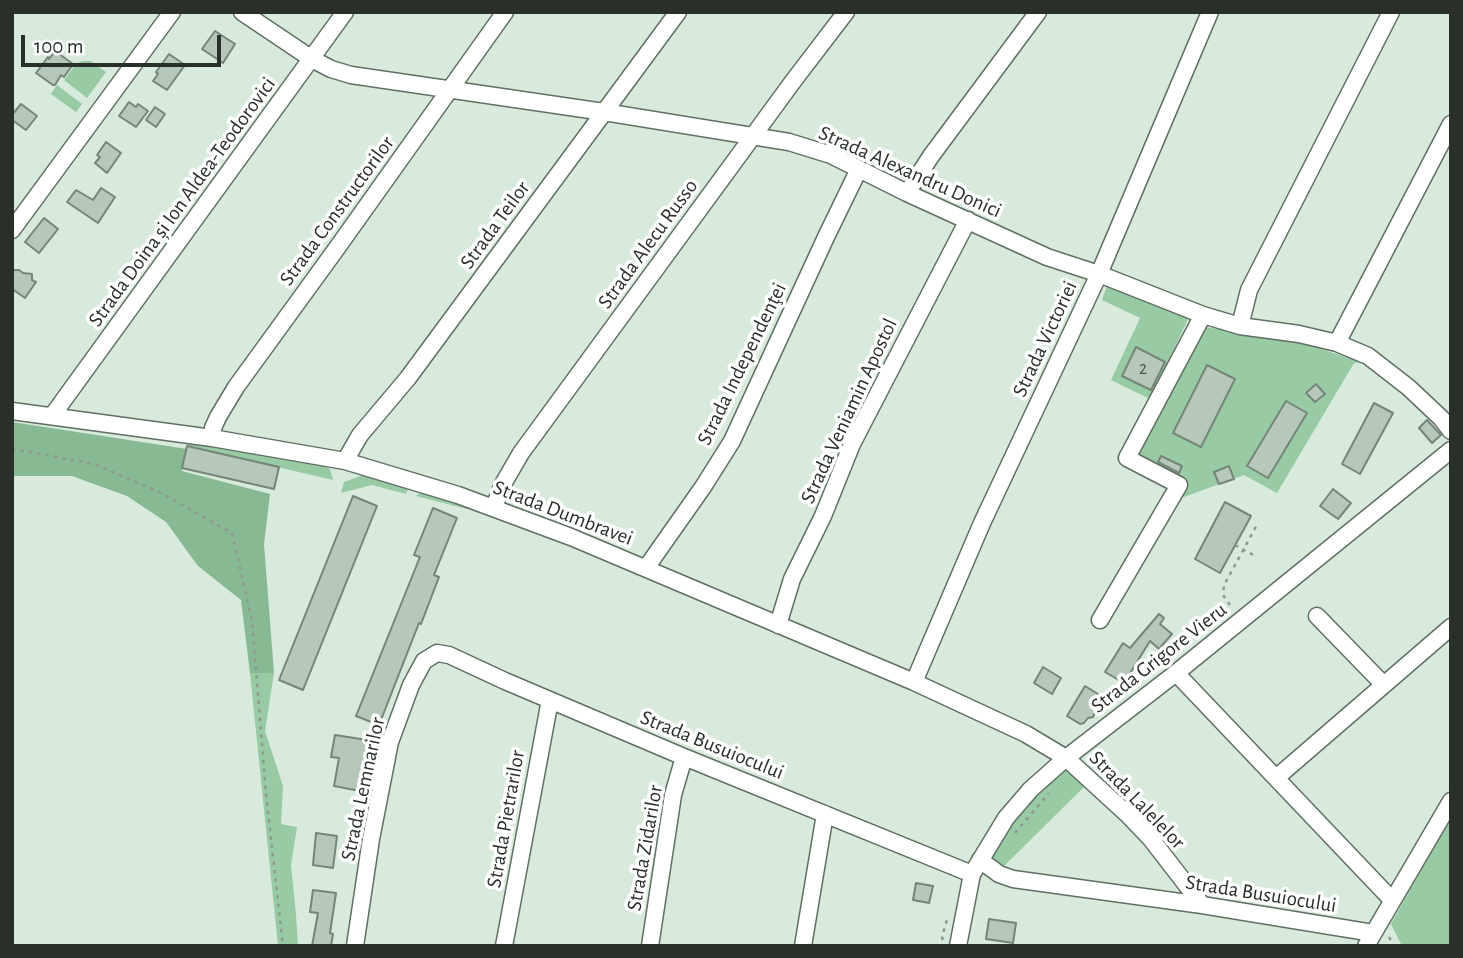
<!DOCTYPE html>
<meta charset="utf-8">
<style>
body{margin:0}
#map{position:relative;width:1463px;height:958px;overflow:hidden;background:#d7eadb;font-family:"Alegreya Sans",sans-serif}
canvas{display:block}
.frame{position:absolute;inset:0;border:14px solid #29302a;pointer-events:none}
.scale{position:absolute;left:21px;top:35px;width:200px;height:32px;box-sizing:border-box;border:4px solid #29302a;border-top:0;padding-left:9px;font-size:21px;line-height:24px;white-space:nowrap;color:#29302a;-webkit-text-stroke:5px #fff;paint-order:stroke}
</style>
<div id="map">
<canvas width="1463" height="958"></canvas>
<div class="frame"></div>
<div class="scale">100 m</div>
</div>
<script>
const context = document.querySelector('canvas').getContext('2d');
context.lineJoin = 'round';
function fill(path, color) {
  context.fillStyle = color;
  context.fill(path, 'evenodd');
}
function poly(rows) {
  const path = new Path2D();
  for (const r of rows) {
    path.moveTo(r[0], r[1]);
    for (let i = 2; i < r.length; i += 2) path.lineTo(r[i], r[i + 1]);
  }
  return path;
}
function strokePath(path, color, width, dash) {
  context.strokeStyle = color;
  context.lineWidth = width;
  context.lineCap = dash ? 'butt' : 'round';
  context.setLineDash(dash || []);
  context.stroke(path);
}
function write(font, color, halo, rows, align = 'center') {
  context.font = font + ' "Alegreya Sans",sans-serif';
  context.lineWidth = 7;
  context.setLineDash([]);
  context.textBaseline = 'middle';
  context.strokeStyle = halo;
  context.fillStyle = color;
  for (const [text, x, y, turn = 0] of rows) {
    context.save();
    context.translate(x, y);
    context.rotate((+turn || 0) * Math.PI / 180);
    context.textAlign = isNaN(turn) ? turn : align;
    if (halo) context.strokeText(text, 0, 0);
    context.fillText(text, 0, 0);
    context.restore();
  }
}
const green = poly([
 [82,61,91,61,106,72,87,98,64,80,76,64],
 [57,85,82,104,76,112,51,94],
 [1108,283,1190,315,1150,399,1111,380,1140,318,1102,300],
 [1136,348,1165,362,1151,390,1122,376],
 [1203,327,1284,337,1361,362,1354,363,1277,493,1244,475,1181,498,1189,483,1134,457],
 [188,440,317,463,330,469,333,480,187,446],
 [366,474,409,487,406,494,372,485,341,493,344,482],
 [422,491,480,509,479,512,416,496],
 [250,673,274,673,265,731,283,786,281,824,297,827,291,865,296,915,298,946,278,946],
 [1069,767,1085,786,1004,866,989,858,1016,812,1039,789],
 [1451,817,1451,946,1402,946,1391,924]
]);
const forest = poly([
 [12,422,187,449,182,471,270,494,264,544,274,673,250,673,241,600,198,566,166,522,127,496,72,476,12,476]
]);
const building = poly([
 [215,31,235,44,223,63,202,49,215,31],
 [55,51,73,64,64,77,61,75,55,85,53,85,36,73,48,57,49,59,55,51],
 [169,54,185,65,167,90,153,81,158,74,156,72,169,54],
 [129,102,136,107,138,104,148,111,136,127,119,116,129,102],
 [21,104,37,116,26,130,12,120,12,115,21,104],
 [155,107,165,114,156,127,146,120,155,107],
 [106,142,121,153,107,173,95,163,100,157,97,155,106,142],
 [101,188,115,197,98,223,67,202,76,190,93,200,101,188],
 [44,218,58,229,39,253,25,242,44,218],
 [12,270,19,270,23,273,32,274,32,280,36,282,25,298,12,289,12,270],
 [1136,347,1165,362,1151,390,1122,376,1136,347],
 [1207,365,1235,379,1201,447,1173,433,1207,365],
 [1316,384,1325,394,1315,402,1306,393,1316,384],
 [1286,401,1307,413,1268,478,1247,466,1286,401],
 [1374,403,1393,413,1360,474,1342,464,1374,403],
 [1427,420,1441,435,1432,443,1419,428,1427,420],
 [187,446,279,467,274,489,182,468,187,446],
 [1161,456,1182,466,1179,473,1158,462,1161,456],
 [1229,466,1234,479,1219,484,1214,472,1229,466],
 [1333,489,1351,503,1338,519,1320,506,1333,489],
 [353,496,377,506,303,690,279,680,353,496],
 [1225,502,1251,516,1220,573,1195,559,1225,502],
 [433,508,457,518,434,575,439,577,421,624,419,623,379,725,356,716,420,557,414,555,433,508],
 [1159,614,1164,618,1160,624,1172,634,1159,649,1150,641,1124,683,1105,672,1123,643,1130,648,1159,614],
 [1043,667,1061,678,1052,694,1034,683,1043,667],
 [1085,686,1098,694,1098,699,1096,702,1098,706,1093,717,1088,718,1084,723,1080,724,1067,716,1085,686],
 [335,735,367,740,360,791,334,786,339,758,331,757,335,735],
 [316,833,337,836,333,868,313,865,316,833],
 [916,883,933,886,929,903,913,900,916,883],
 [313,890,336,893,330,933,333,934,331,946,312,946,318,913,310,912,313,890],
 [989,919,1016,923,1013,943,986,939,989,919]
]);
const path = poly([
 [12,449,94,464,159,492,232,533,252,620,266,794,283,946],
 [1235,545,1255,556],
 [1230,605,1223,595,1224,585,1258,523],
 [1015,833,1049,793],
 [1389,937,1394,946],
 [943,940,942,937,948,916]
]);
const minor = poly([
 [242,12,312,59,331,69,351,75,604,112,789,142,831,155,907,193,1047,257,1099,274,1203,315,1240,326,1299,334,1337,343,1368,356,1408,387,1441,418,1451,431],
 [907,193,931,156,1038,12],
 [12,230,172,12],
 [1240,326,1249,290,1391,12],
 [1337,343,1451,124],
 [12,411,212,438,345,461,458,495,571,537,914,682,1026,734,1066,758,1127,814,1151,839,1202,905],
 [52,416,345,12],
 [212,438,213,428,218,417,236,387,337,248,505,12],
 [345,461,360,435,408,378,678,12],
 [494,507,503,484,521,453,794,80,846,12],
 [646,568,703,487,732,441,826,237,859,169],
 [1317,616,1384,685],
 [1100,620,1179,485,1127,458,1203,315],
 [778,625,792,579,823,516,852,444,968,220],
 [1176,673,1392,900],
 [914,682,982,523,1099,274,1210,12],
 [1276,778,1451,627],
 [980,860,999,874,1013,879,1202,905,1373,933],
 [355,946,371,839,390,742,411,685,424,661,437,653,449,655,505,681,684,757,972,874],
 [504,946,550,700],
 [650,946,673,795,684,757],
 [803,946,825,814],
 [958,946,972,874,1006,818,1031,789,1066,758,1176,673,1451,450],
 [1366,946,1451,801]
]);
const numberNames = [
 ["2",1143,369]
];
const streetNames = [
 ["Strada Alexandru Donici",910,172,24],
 ["Strada Doina și Ion Aldea-Teodorovici",182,202,-54],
 ["Strada Constructorilor",337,211,-54],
 ["Strada Teilor",495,225,-54],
 ["Strada Alecu Russo",648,244,-54],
 ["Strada Victoriei",1045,339,-65],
 ["Strada Independenţei",742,364,-64],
 ["Strada Veniamin Apostol",849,411,-65],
 ["Strada Dumbravei",563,513,21],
 ["Strada Grigore Vieru",1159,658,-38],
 ["Strada Busuiocului",712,745,22],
 ["Strada Lemnarilor",363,789,-78],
 ["Strada Lalelelor",1137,800,46],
 ["Strada Pietrarilor",506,819,-80],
 ["Strada Zidarilor",645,848,-80],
 ["Strada Busuiocului",1261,894,9]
];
fill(green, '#98caa3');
fill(forest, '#87b993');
fill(building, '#b6c8b9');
strokePath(building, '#758679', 2);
strokePath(minor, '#5f7063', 19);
strokePath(path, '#8c9a8f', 2.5, [3.5, 5]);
strokePath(minor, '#fff', 16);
write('18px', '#4c564e', null, numberNames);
write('21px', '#29302a', '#fff', streetNames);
</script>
